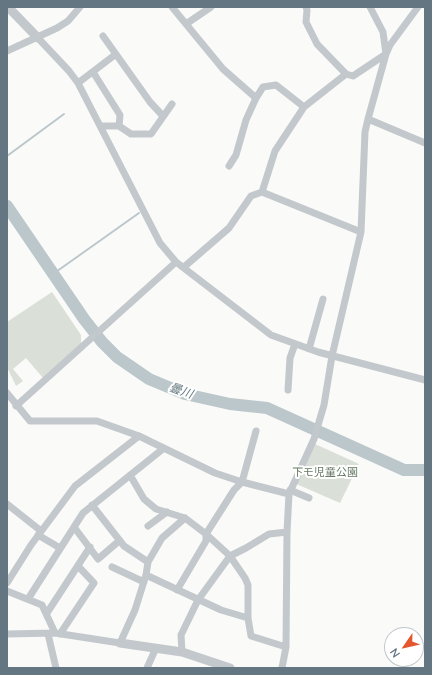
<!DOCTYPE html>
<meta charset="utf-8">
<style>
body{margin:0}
#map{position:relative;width:432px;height:675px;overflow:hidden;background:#fafaf8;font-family:Mulish,sans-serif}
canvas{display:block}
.frame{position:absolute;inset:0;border:8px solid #657683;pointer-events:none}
.north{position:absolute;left:384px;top:627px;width:40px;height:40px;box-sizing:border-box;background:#fff;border:1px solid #c1c8cd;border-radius:50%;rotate:236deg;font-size:11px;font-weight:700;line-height:16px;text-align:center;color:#657683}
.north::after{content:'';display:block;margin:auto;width:14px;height:18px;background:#e4572e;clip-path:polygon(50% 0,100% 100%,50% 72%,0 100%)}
</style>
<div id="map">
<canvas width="432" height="675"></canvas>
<div class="frame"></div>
<div class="north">N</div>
</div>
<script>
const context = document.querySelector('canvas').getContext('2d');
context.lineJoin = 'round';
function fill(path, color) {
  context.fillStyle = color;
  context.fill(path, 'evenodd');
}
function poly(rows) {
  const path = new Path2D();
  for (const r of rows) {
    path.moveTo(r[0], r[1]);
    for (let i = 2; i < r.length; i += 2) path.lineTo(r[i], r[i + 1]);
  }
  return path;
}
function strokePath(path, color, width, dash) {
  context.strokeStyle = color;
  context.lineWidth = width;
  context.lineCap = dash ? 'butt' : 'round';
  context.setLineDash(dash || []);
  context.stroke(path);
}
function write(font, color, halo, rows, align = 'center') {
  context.font = font + ' Mulish,"Noto Sans JP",sans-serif';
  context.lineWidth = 4;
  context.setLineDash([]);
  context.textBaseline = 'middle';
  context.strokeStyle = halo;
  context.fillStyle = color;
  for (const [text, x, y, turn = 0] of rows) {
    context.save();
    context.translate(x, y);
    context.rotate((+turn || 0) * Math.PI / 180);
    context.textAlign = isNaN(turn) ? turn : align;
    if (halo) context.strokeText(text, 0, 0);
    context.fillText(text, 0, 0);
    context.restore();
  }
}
const green = poly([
 [52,292,81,335,81,344,43,378,26,358,13,369,23,381,16,386,7,367,7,322],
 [315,444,359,464,340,503,294,483]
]);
const stream = poly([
 [7,156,64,114],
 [53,274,139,213]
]);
const river = poly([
 [7,206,84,319,102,342,117,357,149,379,185,394,230,404,267,408,404,470,425,470]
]);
const minor = poly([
 [172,7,223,69,256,98],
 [306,7,307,10,306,22,317,44,346,74,353,76,386,54],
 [370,7,383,32,386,54],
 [186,24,211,7],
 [103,36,150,102,163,116],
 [38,38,69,71,78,83,160,243,176,262,271,335,318,352,425,380],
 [7,51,57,28,68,21,80,7],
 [93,72,120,115,119,126],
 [78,83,116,54],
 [368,119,425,143],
 [101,126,119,126,131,134,151,134,172,104],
 [229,166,236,155,246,120,256,98,263,87,276,85,304,107],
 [262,192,361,232],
 [184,267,229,228,251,196,262,192,275,151,304,107,346,74],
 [309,349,323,299],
 [288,390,290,358,295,344],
 [7,393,30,421,97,421,139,436,215,473,242,482,289,494],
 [16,406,176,262],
 [130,475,144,499,156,509,185,518,206,534,230,556,245,578,248,585,248,618,251,636,286,647],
 [290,490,309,498],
 [7,504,41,531],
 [92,505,124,546,148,562],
 [148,526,167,512],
 [74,527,98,559,119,541],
 [38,535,60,548],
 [112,567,144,582],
 [146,575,148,562,162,538,185,518],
 [7,583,31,545,75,486,139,436],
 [177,590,206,541,206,534,234,490,242,482,256,431],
 [7,591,42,605,55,633],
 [28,599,83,513,164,448],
 [47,613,90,547],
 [7,634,55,633,120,643,135,610,146,575,221,610,248,618],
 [48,634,56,668],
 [60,634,94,583,78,566],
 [182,652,181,635,198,600,230,556,246,548,269,534,287,532],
 [147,668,156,648],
 [282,668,286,647,287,532,289,494,314,439,324,405,332,356,361,232,365,132,368,119,386,54,390,45,418,7]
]);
const tertiary = poly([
 [8,7,38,38],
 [120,643,182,652,230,668]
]);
const parkNames = [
 ["下モ児童公園",325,473]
];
const waterNames = [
 ["曇川",181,391,19]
];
fill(green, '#dadfd7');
strokePath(stream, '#bbc7cb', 2);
strokePath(river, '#bbc7cb', 12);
strokePath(minor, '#c3c8cc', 7);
strokePath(tertiary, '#c3c8cc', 9);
write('11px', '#687a64', '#fff', parkNames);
write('italic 12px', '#60757c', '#fff', waterNames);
</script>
